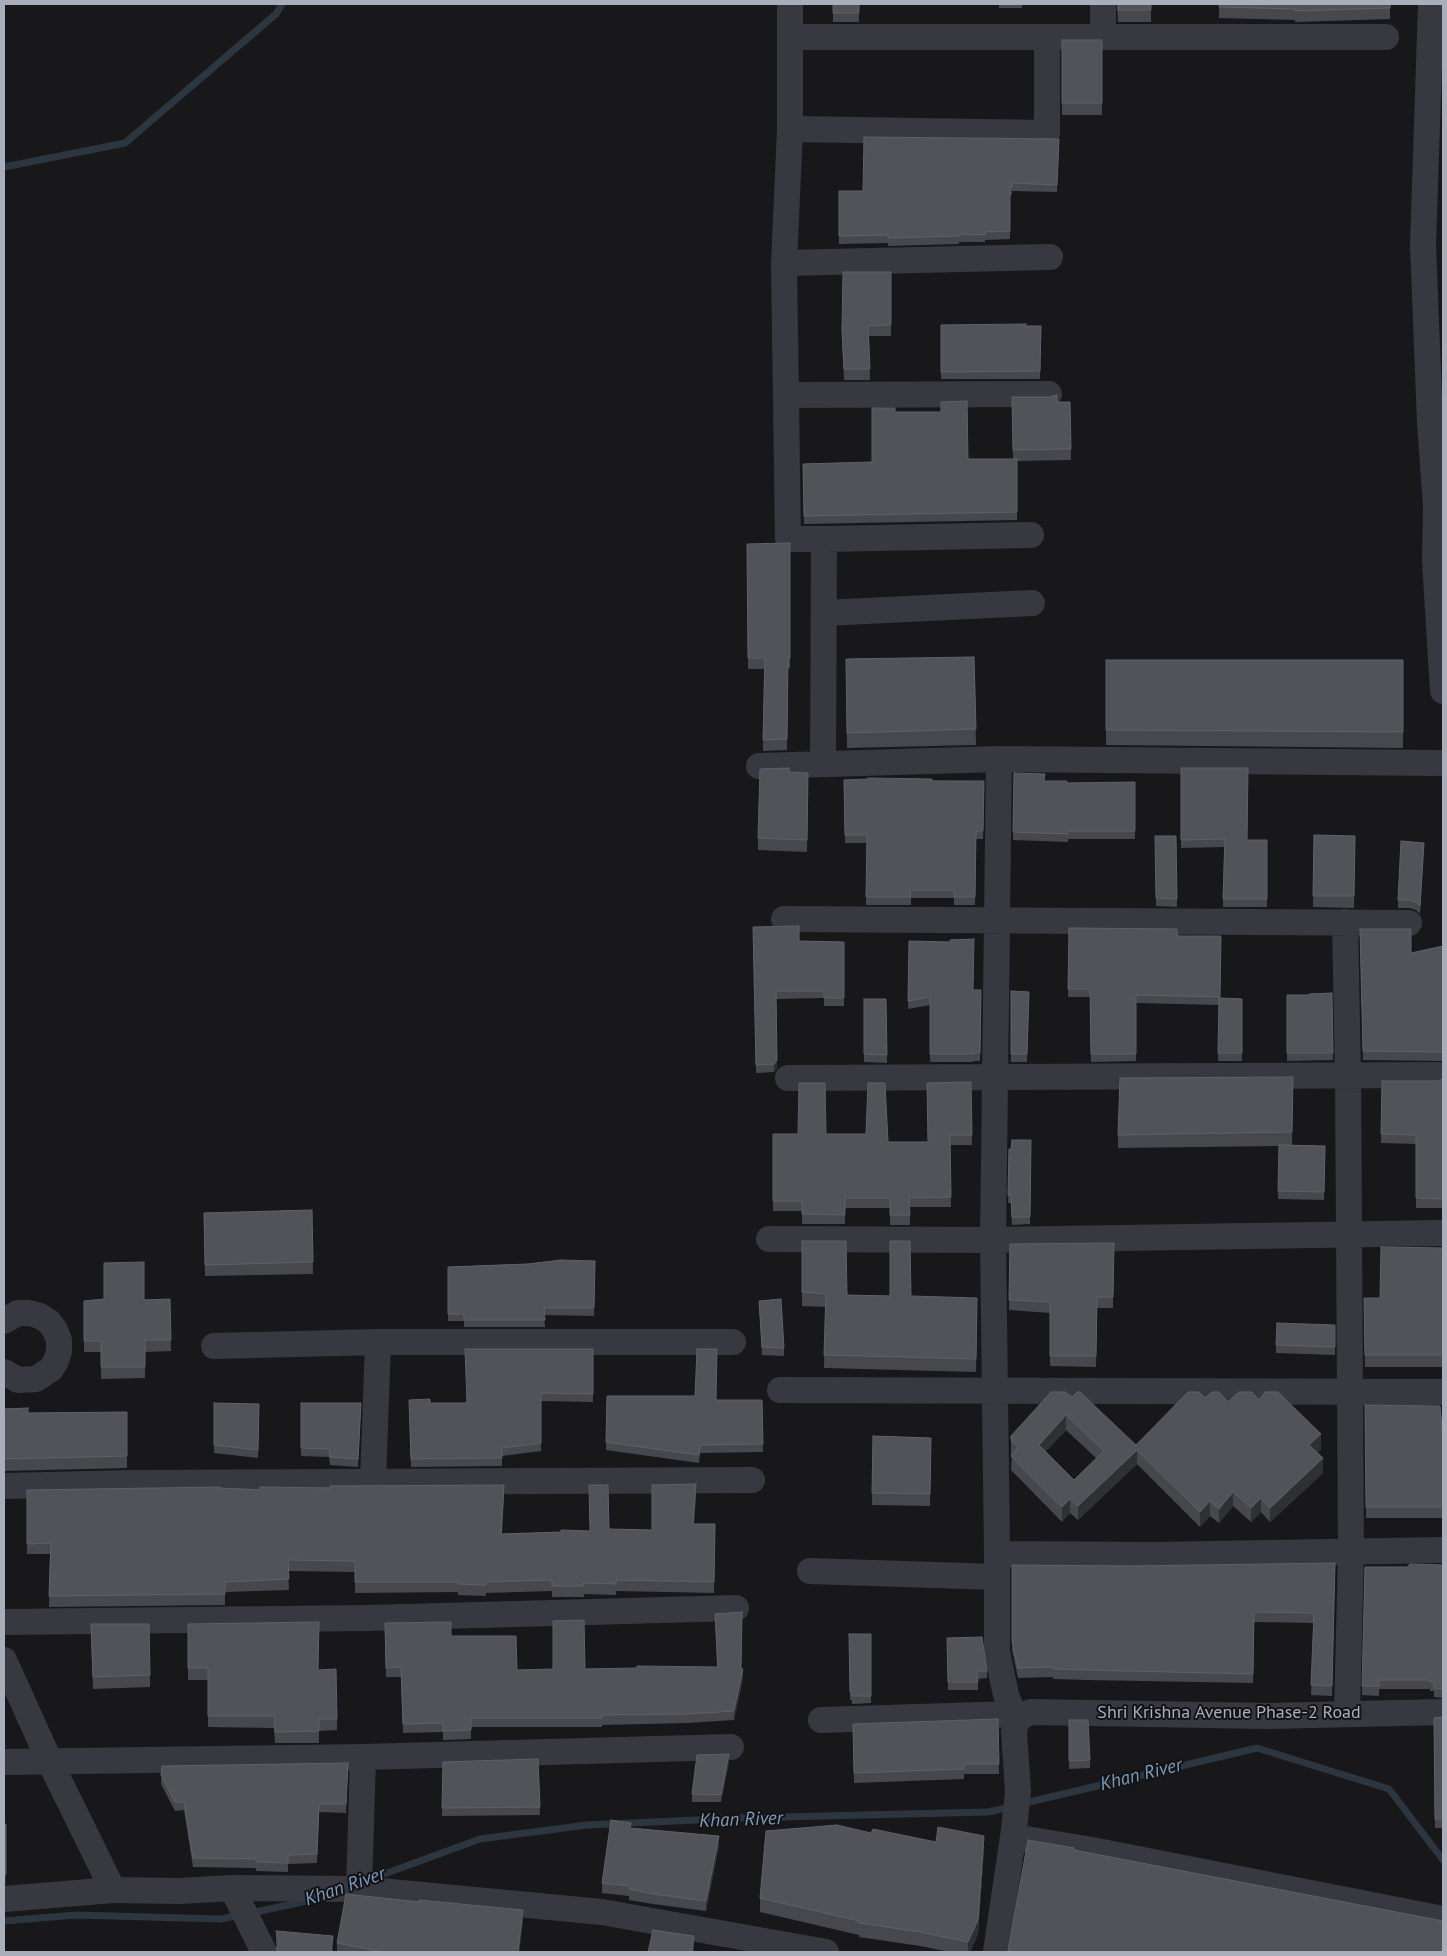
<!DOCTYPE html>
<style>
body{margin:0}
#map{position:relative;width:1447px;height:1956px;overflow:hidden;background:#18181a;font-family:"PT Sans",sans-serif}
canvas{display:block}
.frame{position:absolute;inset:0;border:5px solid #a9aebb;pointer-events:none}
</style>
<div id="map">
<canvas width="1447" height="1956"></canvas>
<div class="frame"></div>
</div>
<script>
const context = document.querySelector('canvas').getContext('2d');
context.lineJoin = 'round';
function poly(rows) {
  const path = new Path2D();
  for (const r of rows) {
    path.moveTo(r[0], r[1]);
    for (let i = 2; i < r.length; i += 2) path.lineTo(r[i], r[i + 1]);
  }
  return path;
}
function strokePath(path, color, width, dash) {
  context.strokeStyle = color;
  context.lineWidth = width;
  context.lineCap = dash ? 'butt' : 'round';
  context.setLineDash(dash || []);
  context.stroke(path);
}
function fill(path, color) {
  context.fillStyle = color;
  context.fill(path, 'evenodd');
}
function write(font, color, halo, rows, align = 'center') {
  context.font = font + ' "PT Sans",sans-serif';
  context.lineWidth = 4;
  context.setLineDash([]);
  context.textBaseline = 'middle';
  context.strokeStyle = halo;
  context.fillStyle = color;
  for (const [text, x, y, turn = 0] of rows) {
    context.save();
    context.translate(x, y);
    context.rotate((+turn || 0) * Math.PI / 180);
    context.textAlign = isNaN(turn) ? turn : align;
    if (halo) context.strokeText(text, 0, 0);
    context.fillText(text, 0, 0);
    context.restore();
  }
}
const stream = poly([
 [4,167,125,143,276,14,282,4],
 [1021,1804,1257,1748,1389,1789,1443,1860],
 [368,1880,480,1839,587,1825,740,1818,988,1812,1011,1807],
 [251,1913,316,1899],
 [4,1921,76,1915,221,1919,240,1915]
]);
const minor = poly([
 [790,4,790,129,784,263,788,539,824,539,823,764],
 [1431,4,1423,245,1430,423,1436,506,1435,561,1443,691],
 [790,37,1103,37,1103,4],
 [1103,37,1386,37],
 [790,129,1047,133,1047,37],
 [784,263,1050,257],
 [787,395,1049,394],
 [824,539,1031,535],
 [824,613,1032,603],
 [999,759,993,1240,997,1554,997,1652,1006,1695,1016,1720],
 [759,766,999,759,1443,763],
 [784,919,1409,923],
 [1345,922,1348,1075,1351,1552,1347,1714],
 [788,1078,1438,1075],
 [769,1239,993,1240,1443,1233],
 [4,1321,18,1313,29,1313,40,1316,49,1322,55,1330,59,1340,59,1351,56,1361,51,1369,36,1379,18,1380,4,1372],
 [214,1346,378,1342,733,1342],
 [780,1390,1443,1392],
 [373,1481,378,1342],
 [4,1486,132,1483,752,1480],
 [997,1554,1155,1555,1443,1550],
 [810,1571,997,1577],
 [4,1622,369,1618,736,1608],
 [4,1660,50,1762,113,1890,180,1891,232,1888,359,1889,602,1912,826,1952],
 [821,1720,1014,1714],
 [1016,1720,1030,1712,1269,1716,1443,1712],
 [4,1762,363,1757,731,1747],
 [1014,1837,1092,1850,1443,1919],
 [232,1888,264,1952],
 [359,1889,363,1757],
 [4,1899,113,1890],
 [996,1952,1014,1830,1018,1791,1014,1732,1016,1720]
]);
const wall = poly([
 [833,4,859,4,859,22,833,22],
 [999,4,1022,4,1022,8,999,8],
 [1117,4,1151,4,1151,22,1118,22],
 [1219,4,1390,4,1390,19,1295,22,1295,20,1219,18],
 [1062,40,1102,40,1102,115,1062,115],
 [1059,139,1057,192,1012,191,1012,195,1010,195,1010,239,985,240,985,242,959,242,959,244,888,246,888,243,839,244,839,191,863,191],
 [843,272,891,272,891,336,869,336,870,380,844,380,842,339],
 [941,325,1041,326,1040,379,941,379],
 [1012,397,1057,402,1070,402,1071,460,1017,461,1017,520,804,524,803,464,872,462,895,412,968,459,1013,459],
 [790,543,790,668,788,668,787,750,763,751,764,669,748,669,747,544],
 [974,657,976,745,847,748,846,659],
 [1106,660,1403,660,1403,748,1106,745],
 [1181,768,1247,840,1267,840,1267,907,1223,907,1224,847,1181,848],
 [808,773,807,852,758,850,758,838],
 [1014,773,1045,781,1067,783,1135,782,1135,839,1068,839,1068,842,1013,840],
 [844,780,984,781,983,839,976,839,975,905,954,905,954,898,911,898,911,905,866,905,867,843,845,843],
 [1314,835,1355,836,1354,908,1313,907],
 [1155,836,1176,836,1177,907,1156,906],
 [1424,843,1420,914,1416,910,1410,908,1398,908,1398,900],
 [753,927,799,941,844,942,844,1006,824,1006,824,998,776,999,777,1068,774,1072,756,1073],
 [1069,928,1177,934,1179,936,1221,936,1220,998,1242,999,1242,1061,1218,1061,1219,1005,1136,1003,1136,1061,1091,1062,1090,997,1068,997],
 [1360,929,1411,953,1443,946,1443,1061,1363,1060],
 [909,941,974,990,981,998,980,1061,973,1061,973,1062,930,1062,930,1005,908,1009],
 [1011,991,1029,992,1027,1062,1011,1062],
 [1332,993,1333,1060,1287,1061,1287,995,1309,995],
 [864,999,886,999,887,1063,864,1062],
 [1293,1077,1292,1145,1325,1146,1324,1200,1278,1199,1279,1146,1118,1148,1118,1135],
 [1443,1079,1443,1208,1416,1208,1416,1144,1381,1143,1382,1081,1438,1081],
 [971,1082,972,1145,950,1145,951,1207,910,1207,910,1225,890,1225,890,1208,845,1208,845,1224,802,1224,802,1211,773,1211,773,1134,826,1134,888,1142,928,1142],
 [1031,1140,1030,1224,1012,1225,1011,1203,1008,1203,1009,1149,1011,1149],
 [312,1210,313,1274,205,1276,204,1213],
 [802,1241,847,1295,911,1296,977,1311,976,1372,824,1368,825,1307,802,1306],
 [1114,1243,1113,1308,1097,1308,1096,1367,1050,1366,1050,1313,1009,1310,1010,1244],
 [1443,1248,1443,1367,1365,1367,1364,1298,1380,1298],
 [595,1261,594,1316,544,1315,545,1327,464,1327,464,1321,448,1321,448,1267],
 [170,1299,171,1351,145,1352,145,1378,101,1379,101,1352,84,1352,84,1301],
 [759,1301,784,1348,784,1356,762,1355],
 [1335,1325,1335,1355,1276,1353,1276,1345],
 [593,1349,593,1402,541,1401,541,1451,502,1456,502,1466,411,1467,409,1400,430,1403,467,1403],
 [607,1396,716,1400,762,1400,763,1452,700,1453,699,1463,606,1450],
 [1072,1397,1136,1445,1205,1398,1228,1402,1259,1400,1321,1449,1317,1453,1323,1473,1270,1522,1261,1512,1251,1522,1233,1506,1219,1523,1210,1516,1200,1527,1137,1464,1078,1520,1070,1513,1062,1522,1011,1470,1012,1455,1011,1454,1011,1436],
 [1066,1430,1096,1458,1074,1480,1045,1452],
 [214,1403,259,1404,258,1458,214,1453],
 [301,1403,361,1403,358,1467,330,1465,329,1457,301,1456],
 [1365,1405,1443,1437,1443,1518,1366,1518],
 [4,1409,28,1413,127,1412,127,1468,4,1471],
 [873,1436,931,1438,930,1506,872,1505],
 [220,1488,504,1496,502,1534,590,1531,609,1529,652,1530,696,1495,694,1524,715,1524,714,1593,616,1591,616,1595,584,1594,584,1597,552,1597,552,1591,486,1593,486,1596,458,1595,458,1592,355,1593,355,1572,288,1571,289,1590,225,1592,225,1605,49,1607,50,1554,27,1554,27,1490],
 [1335,1563,1332,1696,1311,1695,1314,1623,1254,1622,1253,1683,1087,1680,1053,1679,1053,1677,1018,1678,1012,1650,1012,1565,1130,1566],
 [1443,1565,1443,1698,1434,1697,1434,1691,1430,1691,1430,1689,1379,1689,1379,1696,1362,1695,1365,1567,1407,1567],
 [715,1614,741,1669,743,1679,734,1720,688,1723,602,1725,602,1727,471,1727,471,1739,443,1740,443,1732,403,1733,401,1677,386,1677,385,1623,451,1636,517,1670,717,1667],
 [188,1624,319,1670,337,1719,337,1730,319,1731,319,1743,275,1743,274,1728,208,1727,208,1680,188,1680],
 [849,1634,871,1634,871,1703,852,1704,852,1700,850,1700],
 [91,1636,150,1675,150,1687,93,1689],
 [947,1638,987,1671,987,1678,978,1679,978,1690,948,1690],
 [1443,1717,1443,1828,1435,1828,1434,1718],
 [998,1719,999,1774,964,1774,964,1779,854,1783,853,1724],
 [1069,1720,1090,1760,1090,1768,1069,1769],
 [538,1759,540,1815,442,1816,443,1762],
 [729,1762,721,1802,692,1802,692,1794],
 [348,1763,346,1813,319,1812,317,1863,288,1864,288,1872,256,1871,256,1868,193,1867,184,1810,175,1811,161,1784,162,1766],
 [631,1828,719,1846,706,1911,653,1904,629,1900,629,1896,602,1893,602,1883],
 [871,1833,936,1842,984,1849,978,1934,970,1952,950,1952,920,1946,859,1937,859,1935,760,1912,760,1898],
 [523,1920,519,1952,337,1952,337,1943],
 [276,1931,333,1948,333,1952,276,1952,277,1946,276,1943]
]);
const shadedWall = poly([
 [777,1060,777,1068,774,1072,774,1064],
 [1066,1415,1066,1430,1039,1459,1039,1445],
 [1321,1434,1321,1449,1309,1460,1309,1445],
 [1137,1450,1137,1464,1078,1520,1078,1506],
 [1323,1458,1323,1473,1270,1522,1270,1508],
 [696,1484,696,1495,693,1534,693,1524],
 [1233,1492,1233,1506,1219,1523,1219,1509],
 [1261,1498,1261,1512,1251,1522,1251,1508],
 [1070,1499,1070,1513,1062,1522,1062,1507],
 [1210,1501,1210,1516,1200,1527,1200,1512],
 [743,1669,743,1679,734,1720,734,1711],
 [729,1754,729,1762,721,1802,721,1795],
 [719,1836,719,1846,706,1911,706,1901],
 [984,1836,984,1849,978,1934,970,1952,968,1952,968,1942],
 [6,1874,6,1884,4,1884,4,1875],
 [523,1910,523,1920,519,1952,518,1952],
 [333,1936,333,1952,331,1952],
 [694,1936,694,1952,692,1952]
]);
const building = poly([
 [833,4,859,4,859,13,833,13,833,4],
 [1118,4,1151,4,1151,10,1118,10,1118,4],
 [1219,4,1390,4,1390,8,1295,11,1295,9,1219,7,1219,4],
 [1062,40,1102,40,1102,103,1062,103,1062,40],
 [864,137,1059,139,1057,185,1012,183,1012,187,1010,187,1010,231,985,232,985,235,959,234,959,236,888,238,888,235,839,236,839,191,863,191,864,137],
 [843,272,891,272,891,325,868,326,870,369,844,369,842,329,843,272],
 [1026,324,1025,326,1041,326,1040,371,941,372,941,325,1026,324],
 [1057,395,1057,402,1070,402,1071,449,1013,450,1012,397,1049,397,1057,395],
 [967,401,968,459,1017,459,1017,512,804,516,803,464,872,462,872,408,895,408,895,412,941,412,941,402,967,401],
 [790,543,790,658,788,658,787,739,763,740,765,658,748,658,747,544,790,543],
 [974,657,976,729,847,733,846,659,974,657],
 [1106,660,1403,660,1403,732,1106,730,1106,660],
 [789,768,789,772,808,773,807,840,758,838,760,769,789,768],
 [1181,768,1248,768,1247,840,1267,840,1267,899,1223,899,1225,839,1181,840,1181,768],
 [1014,773,1045,774,1044,781,1067,781,1067,783,1135,782,1135,831,1068,831,1068,834,1013,832,1014,773],
 [868,778,932,779,932,781,984,781,983,831,976,831,975,897,954,897,954,890,910,890,911,897,866,897,867,835,845,835,844,780,868,779,868,778],
 [1314,835,1355,836,1354,896,1313,896,1314,835],
 [1155,836,1176,836,1177,899,1156,898,1155,836],
 [1401,841,1424,843,1420,906,1416,902,1410,900,1398,900,1401,841],
 [799,926,799,941,844,942,844,998,824,998,824,991,776,991,777,1060,774,1064,756,1065,753,927,799,926],
 [1069,928,1177,929,1177,934,1179,936,1221,936,1220,997,1136,995,1136,1054,1091,1054,1090,989,1068,989,1069,928],
 [1360,929,1411,929,1411,953,1443,946,1443,1052,1363,1051,1360,929],
 [974,939,973,990,981,990,980,1053,973,1053,973,1054,930,1054,930,997,908,1001,909,941,950,942,950,940,974,939],
 [1011,991,1029,992,1027,1054,1011,1054,1011,991],
 [1332,993,1333,1053,1287,1053,1287,995,1309,995,1309,994,1332,993],
 [1219,998,1242,999,1242,1053,1218,1053,1219,998],
 [864,999,886,999,887,1055,864,1054,864,999],
 [1293,1077,1292,1132,1118,1135,1120,1078,1293,1077],
 [1443,1079,1443,1199,1416,1198,1416,1135,1381,1134,1382,1081,1438,1081,1443,1079],
 [971,1082,972,1135,950,1135,951,1197,909,1198,910,1215,890,1215,890,1198,845,1198,845,1215,802,1214,802,1201,773,1201,773,1134,798,1134,799,1083,825,1083,826,1134,866,1134,868,1083,885,1083,888,1142,928,1142,927,1083,971,1082],
 [1012,1140,1031,1140,1030,1217,1012,1217,1011,1195,1008,1195,1009,1149,1011,1149,1012,1140],
 [1279,1145,1325,1146,1324,1192,1278,1191,1279,1145],
 [312,1210,313,1262,205,1265,204,1213,312,1210],
 [802,1241,846,1241,847,1295,890,1296,890,1241,910,1241,911,1296,977,1298,976,1359,824,1355,826,1294,802,1292,802,1241],
 [1114,1243,1113,1297,1097,1297,1096,1356,1050,1356,1050,1302,1009,1300,1010,1244,1114,1243],
 [1381,1247,1443,1248,1443,1355,1365,1355,1364,1298,1380,1298,1381,1247],
 [561,1260,595,1261,594,1308,544,1308,545,1320,464,1320,464,1314,448,1314,448,1267,528,1264,561,1260],
 [144,1262,144,1300,170,1299,171,1340,145,1340,145,1367,101,1367,101,1341,84,1341,84,1301,104,1299,104,1263,144,1262],
 [781,1299,784,1348,762,1347,759,1301,781,1299],
 [1277,1323,1335,1325,1335,1347,1276,1345,1277,1323],
 [465,1349,593,1349,593,1394,541,1393,541,1443,502,1448,502,1458,411,1459,409,1400,430,1399,430,1403,467,1403,465,1349],
 [697,1349,717,1349,716,1400,762,1400,763,1444,700,1445,699,1455,606,1442,607,1396,695,1396,697,1349],
 [1051,1392,1065,1392,1072,1397,1077,1392,1080,1392,1136,1445,1188,1392,1199,1392,1205,1398,1212,1392,1219,1392,1228,1402,1239,1392,1252,1392,1259,1400,1265,1392,1278,1392,1321,1434,1309,1445,1323,1458,1270,1508,1261,1498,1251,1508,1233,1492,1219,1509,1210,1501,1200,1512,1137,1450,1078,1506,1070,1499,1062,1507,1011,1456,1018,1447,1011,1440,1011,1436,1051,1392],
 [1066,1415,1104,1451,1074,1480,1039,1445,1066,1415],
 [214,1403,259,1404,258,1450,214,1445,214,1403],
 [301,1403,361,1403,358,1459,330,1457,329,1449,301,1448,301,1403],
 [1365,1405,1440,1406,1443,1437,1443,1507,1366,1507,1365,1405],
 [28,1408,28,1413,127,1412,127,1456,4,1459,4,1409,28,1408],
 [873,1436,931,1438,930,1494,872,1493,873,1436],
 [696,1484,693,1524,715,1524,714,1582,616,1580,616,1584,583,1583,584,1586,552,1586,552,1580,486,1582,486,1585,458,1584,458,1582,355,1582,355,1561,288,1560,289,1579,225,1582,225,1594,49,1596,51,1543,27,1544,27,1490,220,1487,220,1488,260,1490,260,1487,330,1488,330,1486,504,1485,501,1534,561,1532,561,1530,590,1531,589,1485,608,1485,609,1529,652,1530,652,1485,696,1484],
 [1335,1563,1332,1686,1311,1685,1314,1613,1254,1612,1253,1674,1087,1670,1053,1669,1053,1667,1018,1668,1012,1641,1012,1565,1130,1566,1335,1563],
 [1410,1564,1443,1565,1443,1689,1434,1688,1434,1682,1430,1682,1430,1680,1379,1680,1379,1686,1362,1686,1365,1567,1407,1567,1410,1564],
 [742,1612,741,1669,743,1669,734,1711,688,1714,602,1715,602,1718,471,1718,471,1730,443,1731,443,1723,403,1724,401,1667,386,1668,385,1623,451,1622,451,1636,516,1636,517,1670,553,1669,553,1621,584,1620,585,1669,637,1668,637,1666,718,1667,715,1614,742,1612],
 [319,1622,318,1670,336,1669,337,1719,319,1719,319,1731,275,1732,274,1716,208,1716,208,1668,188,1668,188,1624,319,1622],
 [91,1624,149,1624,150,1675,93,1677,91,1624],
 [849,1634,871,1634,871,1696,852,1696,852,1692,850,1692,849,1634],
 [982,1637,987,1671,977,1671,978,1682,948,1682,947,1638,982,1637],
 [1443,1717,1443,1819,1435,1819,1434,1718,1443,1717],
 [998,1719,999,1764,964,1764,964,1769,854,1773,853,1724,998,1719],
 [1069,1720,1088,1720,1090,1760,1069,1761,1069,1720],
 [729,1754,721,1795,692,1794,697,1755,729,1754],
 [538,1759,540,1807,442,1808,443,1762,538,1759],
 [348,1763,346,1804,319,1804,317,1854,288,1855,288,1863,256,1862,256,1859,193,1858,184,1802,175,1802,161,1775,162,1766,348,1763],
 [611,1820,631,1823,630,1828,719,1836,706,1901,653,1894,629,1889,629,1886,602,1883,611,1820],
 [4,1824,6,1824,6,1874,4,1875,4,1824],
 [837,1825,871,1833,873,1829,936,1842,938,1827,984,1836,978,1920,968,1942,920,1932,859,1923,859,1921,760,1898,766,1831,837,1825],
 [1028,1840,1074,1848,1074,1850,1443,1921,1443,1952,1014,1952,1008,1951,1028,1840],
 [346,1894,419,1902,419,1900,523,1910,518,1952,383,1952,337,1943,346,1894],
 [653,1930,694,1936,692,1952,648,1952,653,1930],
 [276,1931,333,1936,331,1952,279,1952,276,1949,279,1941,276,1931]
]);
const streetNames = [
 ["Shri Krishna Avenue Phase-2 Road",1229,1713]
];
const waterNames = [
 ["Khan River",1141,1775,-14],
 ["Khan River",741,1820,-2],
 ["Khan River",345,1887,-19]
];
strokePath(stream, '#2c3640', 7);
strokePath(minor, '#383940', 26);
fill(wall, '#46484d');
fill(shadedWall, '#2f3034');
fill(building, '#515359');
strokePath(building, '#5f6168', 1);
write('18px', '#a9aebb', '#131315', streetNames);
write('italic 19px', '#7d9ab9', '#131315', waterNames);
</script>
